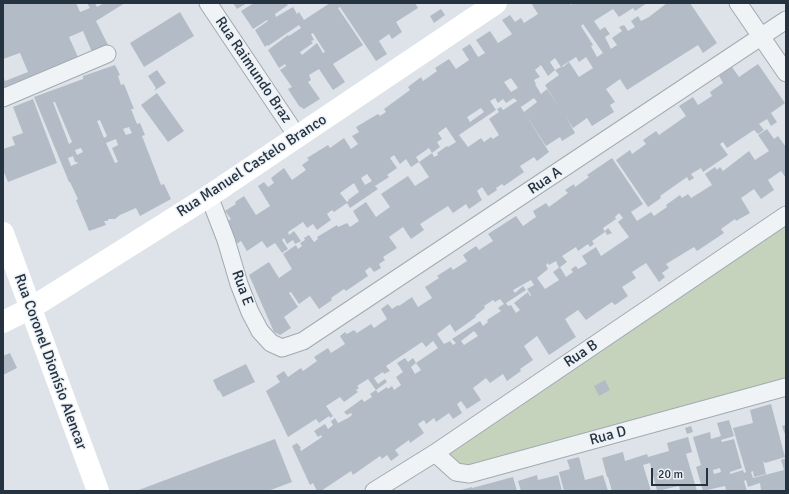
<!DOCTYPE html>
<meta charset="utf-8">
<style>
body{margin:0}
#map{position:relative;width:789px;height:494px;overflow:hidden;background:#dde3e8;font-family:Signika,sans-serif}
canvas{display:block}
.frame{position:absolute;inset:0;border:4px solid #253240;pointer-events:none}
.scale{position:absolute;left:651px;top:468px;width:57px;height:18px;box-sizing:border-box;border:2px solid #253240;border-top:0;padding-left:5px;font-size:12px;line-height:14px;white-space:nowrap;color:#253240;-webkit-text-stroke:3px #ecf1f6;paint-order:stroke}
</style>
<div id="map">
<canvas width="789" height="494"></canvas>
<div class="frame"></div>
<div class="scale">20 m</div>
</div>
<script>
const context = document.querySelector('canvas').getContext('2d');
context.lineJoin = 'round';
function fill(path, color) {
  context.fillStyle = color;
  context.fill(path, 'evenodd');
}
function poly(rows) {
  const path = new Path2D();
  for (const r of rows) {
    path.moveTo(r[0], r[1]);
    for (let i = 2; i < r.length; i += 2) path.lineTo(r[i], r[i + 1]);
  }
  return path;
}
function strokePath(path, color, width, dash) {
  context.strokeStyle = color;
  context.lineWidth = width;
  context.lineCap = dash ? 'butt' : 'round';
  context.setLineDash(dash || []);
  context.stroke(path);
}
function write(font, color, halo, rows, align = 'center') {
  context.font = font + ' Signika,sans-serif';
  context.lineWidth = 3;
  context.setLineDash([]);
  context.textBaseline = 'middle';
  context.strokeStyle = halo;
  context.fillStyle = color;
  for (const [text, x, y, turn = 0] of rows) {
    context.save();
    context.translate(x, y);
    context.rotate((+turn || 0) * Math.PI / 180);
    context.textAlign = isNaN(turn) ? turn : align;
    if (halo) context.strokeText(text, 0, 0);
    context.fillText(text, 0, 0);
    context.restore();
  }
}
const green = poly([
 [786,220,786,384,469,473,437,454]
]);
const building = poly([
 [3,3,76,3,80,12,90,8,87,3,95,3,97,7,104,3,125,3,96,21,108,45,92,52,83,31,69,37,78,57,3,88,3,76,5,81,28,72,20,53,3,59],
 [233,3,247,3,237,9],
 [254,3,286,3,288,5,275,14,276,17,293,7,297,14,299,12,304,20,330,3,415,3,418,8,396,22,402,32,392,39,389,34,379,41,387,54,376,61,340,7,338,8,363,45,333,64,345,82,333,90,319,69,309,75,311,80,308,82,320,99,304,109,299,106,288,89,292,87,280,70,286,66,285,64,279,68,268,50,288,35,289,36,301,28,299,25,268,46,267,45,265,47,255,30,268,21,267,20,253,29,241,11],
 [313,33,325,52,323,53,317,43,302,55,300,52,313,43,311,41,314,40,311,34],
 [531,3,570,3,571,5,573,3,647,3,635,11,633,8,619,17,613,9,594,21,600,30,605,27,610,34,605,37,611,49,617,45,612,38,622,31,619,27,624,25,628,31,635,27,631,21,638,16,641,21,649,17,667,3,690,3,717,43,703,53,698,45,627,90,620,79,606,89,615,102,610,105,614,112,592,126,587,118,573,128,566,117,575,133,562,141,560,137,546,146,524,112,537,102,534,98,521,107,519,104,549,152,537,161,534,157,520,166,524,172,504,186,502,184,496,188,497,190,488,196,482,187,477,191,482,200,469,209,466,204,453,213,448,206,420,224,424,230,411,239,403,227,389,237,397,248,383,257,385,260,379,264,381,268,374,272,370,267,365,271,368,276,346,291,344,289,331,298,332,300,319,309,310,296,299,304,291,292,289,293,298,307,284,317,291,328,280,335,274,332,249,275,269,262,279,278,292,269,283,254,296,245,298,249,302,246,300,243,305,240,304,238,309,235,314,242,318,239,317,237,337,225,338,227,347,223,350,227,359,221,353,211,366,202,376,217,390,207,381,194,408,176,415,186,429,177,419,162,432,153,434,157,438,155,437,153,447,146,448,147,456,142,446,127,438,133,442,139,437,142,440,147,432,153,429,148,416,157,419,162,411,167,406,159,400,164,394,155,390,158,397,168,387,175,389,177,375,186,378,189,350,208,347,203,334,212,332,210,327,214,331,220,317,230,313,224,307,228,303,222,288,232,289,235,294,231,301,241,295,244,293,240,287,244,284,238,282,240,288,249,282,253,275,243,267,248,262,241,247,251,241,241,235,245,224,223,231,219,225,211,236,204,235,202,244,196,256,215,270,206,258,186,264,182,268,187,274,183,271,178,284,168,292,180,306,170,302,165,309,160,307,158,328,145,330,148,344,138,351,149,358,144,352,136,359,132,356,127,378,114,380,116,386,112,384,109,410,90,408,87,421,77,423,81,437,71,435,68,449,59,456,69,469,60,462,49,470,44,478,57,485,53,476,40,490,31,498,43,512,34,502,20,510,15,515,22,521,18,524,23,538,14],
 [583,24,603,53,597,57,591,46,593,45,581,26],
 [576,57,579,62,586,57,593,68,579,77,569,62,563,67,562,66],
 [555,58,561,67,555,70,559,75,545,85,559,107,547,89,541,94,535,84,536,84,534,80,540,77,535,70,541,65,548,76,555,70,550,62],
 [511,78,518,88,511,92,504,82],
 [495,98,498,103,503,99,506,103,514,98,517,101,503,110,501,107,497,109,499,112,489,119,499,135,493,139,491,137,484,142,481,138,468,147,459,135,496,110,490,101],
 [481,108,484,112,470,122,467,117],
 [367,174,372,181,365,185,361,178],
 [354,183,359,192,348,200,349,200,347,202,340,193],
 [441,9,445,15,434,23,430,16],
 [180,12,194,36,144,67,130,43],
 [758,64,785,103,771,113,777,122,771,126,767,119,759,124,764,130,758,134,754,130,727,148,723,142,720,144,728,155,703,172,701,168,691,174,694,178,689,181,687,177,660,196,661,198,648,207,616,160,630,150,632,154,646,144,643,140,656,131,659,135,686,116,679,106,693,97,698,105,712,96,710,92,723,83,719,76,732,67,739,77],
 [115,65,120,75,118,76,121,85,124,84,134,109,131,109,137,124,140,123,145,135,142,136,161,185,164,184,171,199,140,216,136,208,120,215,115,219,109,219,107,221,104,221,106,225,89,231,76,200,78,199,70,182,69,182,34,97,83,79,83,76],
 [53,102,55,102,72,142,69,144],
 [100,120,107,136,104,138,97,121],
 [129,127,132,133,126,135,123,129],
 [116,139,118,145,112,148,118,162,115,163,106,143],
 [81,148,83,152,77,155,75,150],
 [73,156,75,162,77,162,78,163,71,166,68,158],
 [157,70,166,83,154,91,156,88,148,76],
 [157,93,184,131,168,142,141,105],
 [33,99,57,163,8,182,3,170,3,149,15,145,12,137,23,133,13,107],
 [767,129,774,139,778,136,786,147,786,178,781,171,768,180,774,190,761,199,754,189,741,198,750,213,736,221,735,219,721,229,724,233,697,251,694,247,666,264,669,268,662,273,665,277,659,282,646,263,632,272,636,278,622,287,628,296,615,305,612,302,586,320,578,310,565,319,576,337,549,355,537,336,524,346,533,360,520,369,521,371,507,381,503,374,490,383,486,378,473,388,481,400,467,409,461,401,457,404,462,413,453,419,449,413,436,422,434,418,426,424,424,420,418,424,424,433,410,443,409,440,395,450,399,455,391,461,387,455,382,459,380,456,353,475,351,471,321,491,317,491,313,483,310,485,292,446,297,443,301,448,300,448,301,451,322,437,321,435,318,437,314,431,325,424,328,429,333,425,331,421,335,418,338,423,348,418,352,415,351,413,347,415,344,412,362,399,364,402,372,397,370,394,376,390,378,393,387,387,388,389,392,386,394,390,401,385,396,377,403,372,397,363,405,358,408,362,413,358,416,363,411,367,415,374,421,370,416,363,438,348,433,341,426,347,422,342,386,366,390,371,384,374,383,372,374,378,378,384,385,379,387,382,376,390,368,379,357,386,359,388,356,390,358,392,344,402,340,397,326,406,333,416,330,418,329,416,319,423,316,419,288,437,266,391,280,382,276,376,284,371,288,377,301,368,303,371,317,361,314,357,328,348,331,353,345,344,340,336,345,332,347,334,354,330,357,333,371,324,374,328,387,319,381,309,388,304,392,309,398,305,399,306,412,297,418,307,432,298,425,287,439,278,437,276,451,267,453,270,467,261,463,255,476,246,479,250,493,241,488,234,516,216,523,226,536,217,533,211,546,203,549,207,568,193,565,190,574,184,575,187,589,177,587,175,612,158,643,204,631,212,637,221,651,212,654,216,667,207,666,205,680,195,682,198,688,194,691,198,712,185,705,174,715,167,717,170,720,167,723,171,749,151,755,160,769,151,758,135],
 [619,213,623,218,618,222,629,237,601,256,596,247,582,256,587,264,578,269,576,266,571,269,573,272,566,277,560,267,553,272,559,280,545,289,537,278,548,269,546,265,548,263,549,265,556,261,559,268,567,262,562,256,576,247,578,251,588,244,590,247,594,244,592,241,605,232,603,228,616,219,615,217],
 [531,280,534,285,527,289,531,295,530,296,528,292,514,303,520,310,516,313,511,305,508,306,506,303,526,290,523,286,515,293,513,290],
 [500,299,504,304,498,308,501,311,487,320,488,322,483,326,480,321,452,339,456,343,453,345,450,341,444,344,437,334,450,324,455,332,476,317,475,316,485,308,484,306,493,300,495,302],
 [474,331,478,336,464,345,461,341],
 [608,228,612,233,607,235,605,231],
 [10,353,17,368,3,375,3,356],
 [246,364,255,382,223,397,219,390,218,391,213,380],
 [605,380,610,390,599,396,594,386],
 [771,404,785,457,765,463,763,461,766,474,754,477,753,471,751,472,753,478,784,470,781,460,786,458,786,491,759,491,761,490,760,483,748,487,746,480,744,481,747,491,726,491,725,486,703,491,696,467,701,465,693,437,710,432,711,439,721,436,717,423,729,420,734,436,721,440,722,442,734,439,742,468,730,472,730,474,743,470,744,473,746,472,733,428,753,423,750,410],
 [720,468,721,472,714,474,713,470],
 [786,425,786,437,782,426],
 [691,426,693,432,687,434,685,428],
 [688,437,692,452,686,454,697,491,680,491,679,486,657,491,650,463,643,465,651,491,612,491,608,477,607,477,602,458,623,452,625,461,647,454,648,457,669,451,667,443],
 [275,439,292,482,268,491,136,491],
 [579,457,585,480,603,475,608,491,564,491,559,472,570,469,567,460],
 [537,475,538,480,558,475,562,491,521,491,518,481],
 [513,477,517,491,457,491,472,487,472,488]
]);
const street = poly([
 [208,3,297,136],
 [738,3,786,73],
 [3,98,107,54],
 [209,196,226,240,239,284,250,312,260,331,271,343,282,348,303,341,786,20],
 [435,453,456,472,469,474,786,387],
 [374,491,435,453,786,215]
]);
const secondary = poly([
 [3,233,98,491],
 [3,322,31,308,209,196,496,3]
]);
const streetNames = [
 ["Rua Raimundo Braz",253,70,56],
 ["Rua Manuel Castelo Branco",252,166,-33],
 ["Rua A",545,181,-34],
 ["Rua E",242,288,70],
 ["Rua B",581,354,-34],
 ["Rua Coronel Dionísio Alencar",50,362,70],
 ["Rua D",608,436,-15]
];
fill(green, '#c5d3bd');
fill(building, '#b3bcc6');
strokePath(street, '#a2aab2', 19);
strokePath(street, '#f0f3f6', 17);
strokePath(secondary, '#fff', 22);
write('15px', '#253240', '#ecf1f6', streetNames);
</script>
